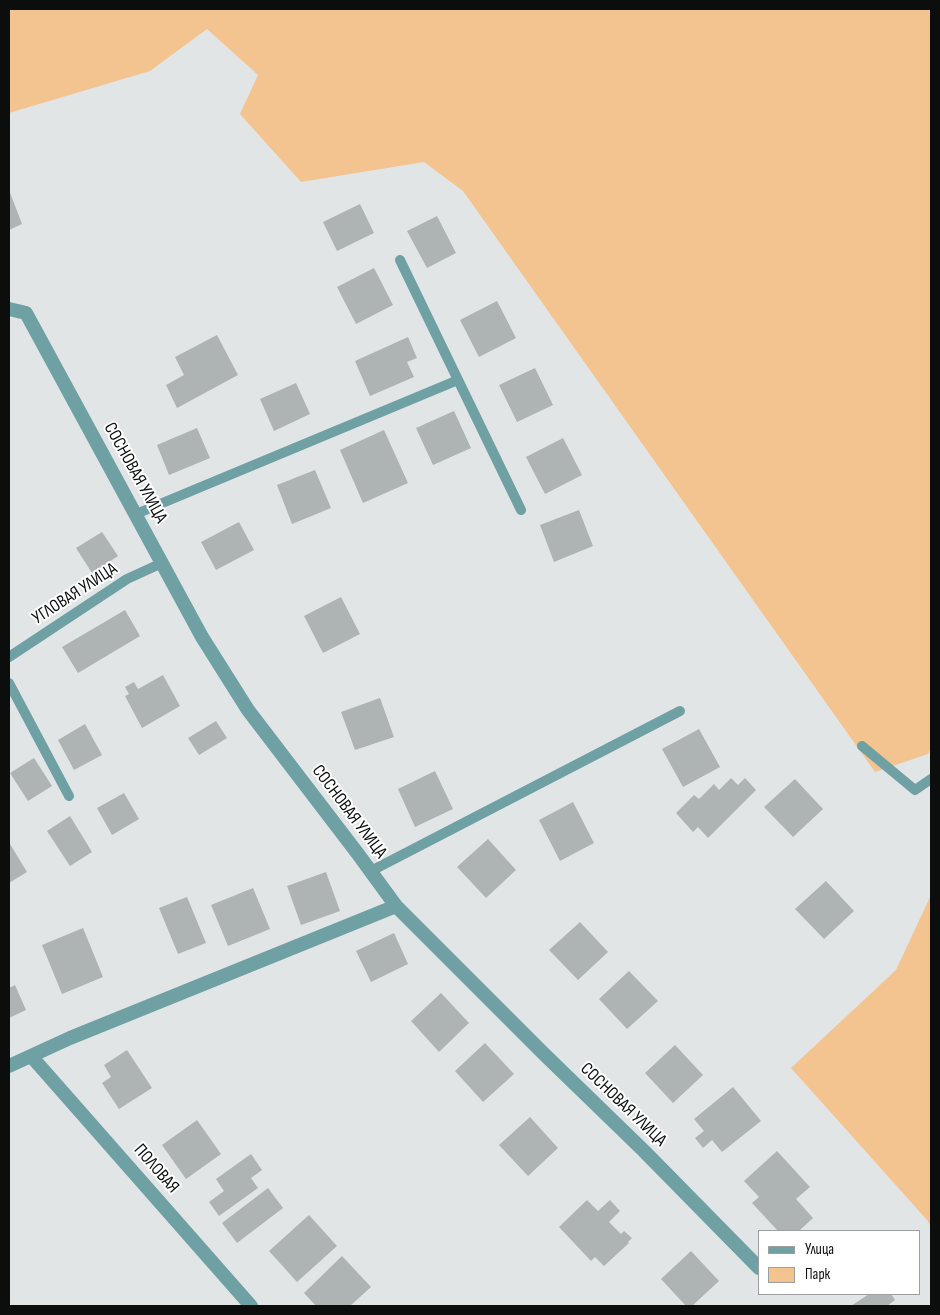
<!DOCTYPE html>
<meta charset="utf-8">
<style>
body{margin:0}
#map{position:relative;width:940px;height:1315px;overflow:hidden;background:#e1e5e6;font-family:"Sofia Sans Condensed",sans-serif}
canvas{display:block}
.frame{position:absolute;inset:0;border:10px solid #0c0e0e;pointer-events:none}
.legend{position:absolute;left:758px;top:1230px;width:162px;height:65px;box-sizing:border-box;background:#fff;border:1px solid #9e9f9f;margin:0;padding:6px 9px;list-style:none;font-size:15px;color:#0c0e0e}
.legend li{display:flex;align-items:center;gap:10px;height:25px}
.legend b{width:25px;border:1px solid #9e9f9f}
</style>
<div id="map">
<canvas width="940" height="1315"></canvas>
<div class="frame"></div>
<ul class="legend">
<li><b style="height:6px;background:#6ea0a4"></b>Улица</li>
<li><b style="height:14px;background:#f3c490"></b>Парк</li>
</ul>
</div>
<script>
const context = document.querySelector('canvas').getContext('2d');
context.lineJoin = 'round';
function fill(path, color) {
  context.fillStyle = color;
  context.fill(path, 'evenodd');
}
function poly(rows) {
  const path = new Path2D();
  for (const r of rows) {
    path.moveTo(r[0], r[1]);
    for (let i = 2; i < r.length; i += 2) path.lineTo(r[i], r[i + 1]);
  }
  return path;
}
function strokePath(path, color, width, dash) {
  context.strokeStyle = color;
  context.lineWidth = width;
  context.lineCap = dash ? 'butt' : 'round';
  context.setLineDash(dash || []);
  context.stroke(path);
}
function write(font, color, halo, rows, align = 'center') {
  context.font = font + ' "Sofia Sans Condensed",sans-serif';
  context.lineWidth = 4;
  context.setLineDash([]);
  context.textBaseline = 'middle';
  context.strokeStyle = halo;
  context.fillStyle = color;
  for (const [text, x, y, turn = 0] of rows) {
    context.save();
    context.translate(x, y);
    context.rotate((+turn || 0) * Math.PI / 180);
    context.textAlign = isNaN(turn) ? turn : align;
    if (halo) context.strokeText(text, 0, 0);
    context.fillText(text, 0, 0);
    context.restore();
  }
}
const green = poly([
 [9,9,931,9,931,748,928,754,875,772,463,191,424,162,301,182,240,114,258,75,207,29,150,71,9,113],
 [931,895,931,1227,927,1220,791,1068,896,970]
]);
const building = poly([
 [9,190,22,224,9,230],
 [360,204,374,233,337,251,323,222],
 [437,216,456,253,427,268,407,231],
 [374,268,393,305,356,324,337,287],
 [497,301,516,338,479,357,460,320],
 [217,335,238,375,177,408,166,385,184,375,175,357],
 [408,337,417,358,407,362,414,377,370,396,355,361],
 [535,368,553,405,517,422,499,385],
 [296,383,310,414,274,431,260,399],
 [454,411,471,448,433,465,416,428],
 [197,428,210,458,169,475,157,445],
 [384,430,408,483,363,503,340,450],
 [563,438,582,475,545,494,526,457],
 [315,470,331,508,292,524,277,485],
 [579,510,593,546,554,562,540,525],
 [239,522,254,550,216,570,201,542],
 [102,532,118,556,92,573,76,548],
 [341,597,360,634,323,653,304,616],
 [125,610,140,636,78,673,62,647],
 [163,675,180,706,142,728,125,696,129,694,125,687,134,682,138,689],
 [380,698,394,737,355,750,341,712],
 [216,721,227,738,199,755,188,738],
 [85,724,102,755,74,770,58,740],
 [699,729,720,767,683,787,662,749],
 [34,758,52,786,28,801,10,773],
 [435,771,453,809,415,827,398,789],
 [731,778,738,785,745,778,756,790,708,838,698,827,693,832,676,813,694,795,699,799,714,784,719,790],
 [795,779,823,809,793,837,764,807],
 [124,793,139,819,112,835,97,808],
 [573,802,594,843,560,861,539,820],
 [70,816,92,852,70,866,47,831],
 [488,839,516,870,486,898,457,867],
 [10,844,27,872,9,883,9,845],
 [326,872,340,911,301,925,287,886],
 [826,881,854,911,824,939,795,909],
 [253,888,270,929,228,946,211,905],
 [187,897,206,943,178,954,159,908],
 [580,922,608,952,578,980,549,950],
 [83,928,103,977,62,994,42,945],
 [394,933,408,964,371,982,356,951],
 [629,971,658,1001,627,1029,599,999],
 [15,985,26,1010,9,1018,9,988],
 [441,993,469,1023,439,1052,411,1021],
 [485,1043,514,1074,483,1102,455,1071],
 [675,1045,703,1075,673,1103,645,1073],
 [127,1050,152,1088,119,1109,102,1083,111,1077,104,1065],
 [733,1087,761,1121,722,1152,712,1140,703,1148,695,1138,704,1131,694,1119],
 [530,1117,558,1148,528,1176,499,1145],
 [197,1120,221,1154,186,1179,162,1145],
 [777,1151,810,1187,796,1199,813,1218,799,1231,778,1231,752,1203,759,1197,744,1181],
 [251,1154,262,1170,251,1178,258,1188,219,1216,209,1202,224,1191,216,1179],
 [268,1188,283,1208,237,1243,222,1223],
 [587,1200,598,1211,610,1200,620,1211,609,1222,621,1234,624,1231,632,1238,628,1242,629,1243,604,1266,595,1257,591,1261,559,1227],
 [309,1215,337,1246,297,1282,269,1251],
 [691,1251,719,1281,692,1306,686,1306,661,1279],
 [342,1256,371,1287,350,1306,316,1306,304,1293],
 [869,1294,891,1294,895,1300,887,1306,851,1306]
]);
const service = poly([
 [400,260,521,510],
 [136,514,458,380],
 [9,657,127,579,162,563],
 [9,683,69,796],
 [862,746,915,790,931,779],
 [371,871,680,711]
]);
const minor = poly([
 [9,309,26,313,202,637,248,710,358,854,396,906,544,1054,644,1151,759,1268],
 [32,1057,251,1306],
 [9,1066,70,1038,396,906]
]);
const streetNames = [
 ["СОСНОВАЯ УЛИЦА",135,473,61],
 ["УГЛОВАЯ УЛИЦА",75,594,-33],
 ["СОСНОВАЯ УЛИЦА",349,812,53],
 ["СОСНОВАЯ УЛИЦА",623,1105,44],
 ["ПОЛОВАЯ",156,1169,49]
];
fill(green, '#f3c490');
fill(building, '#aeb3b3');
strokePath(service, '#6ea0a4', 10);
strokePath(minor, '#6ea0a4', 14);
write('18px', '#0c0e0e', '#fff', streetNames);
</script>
